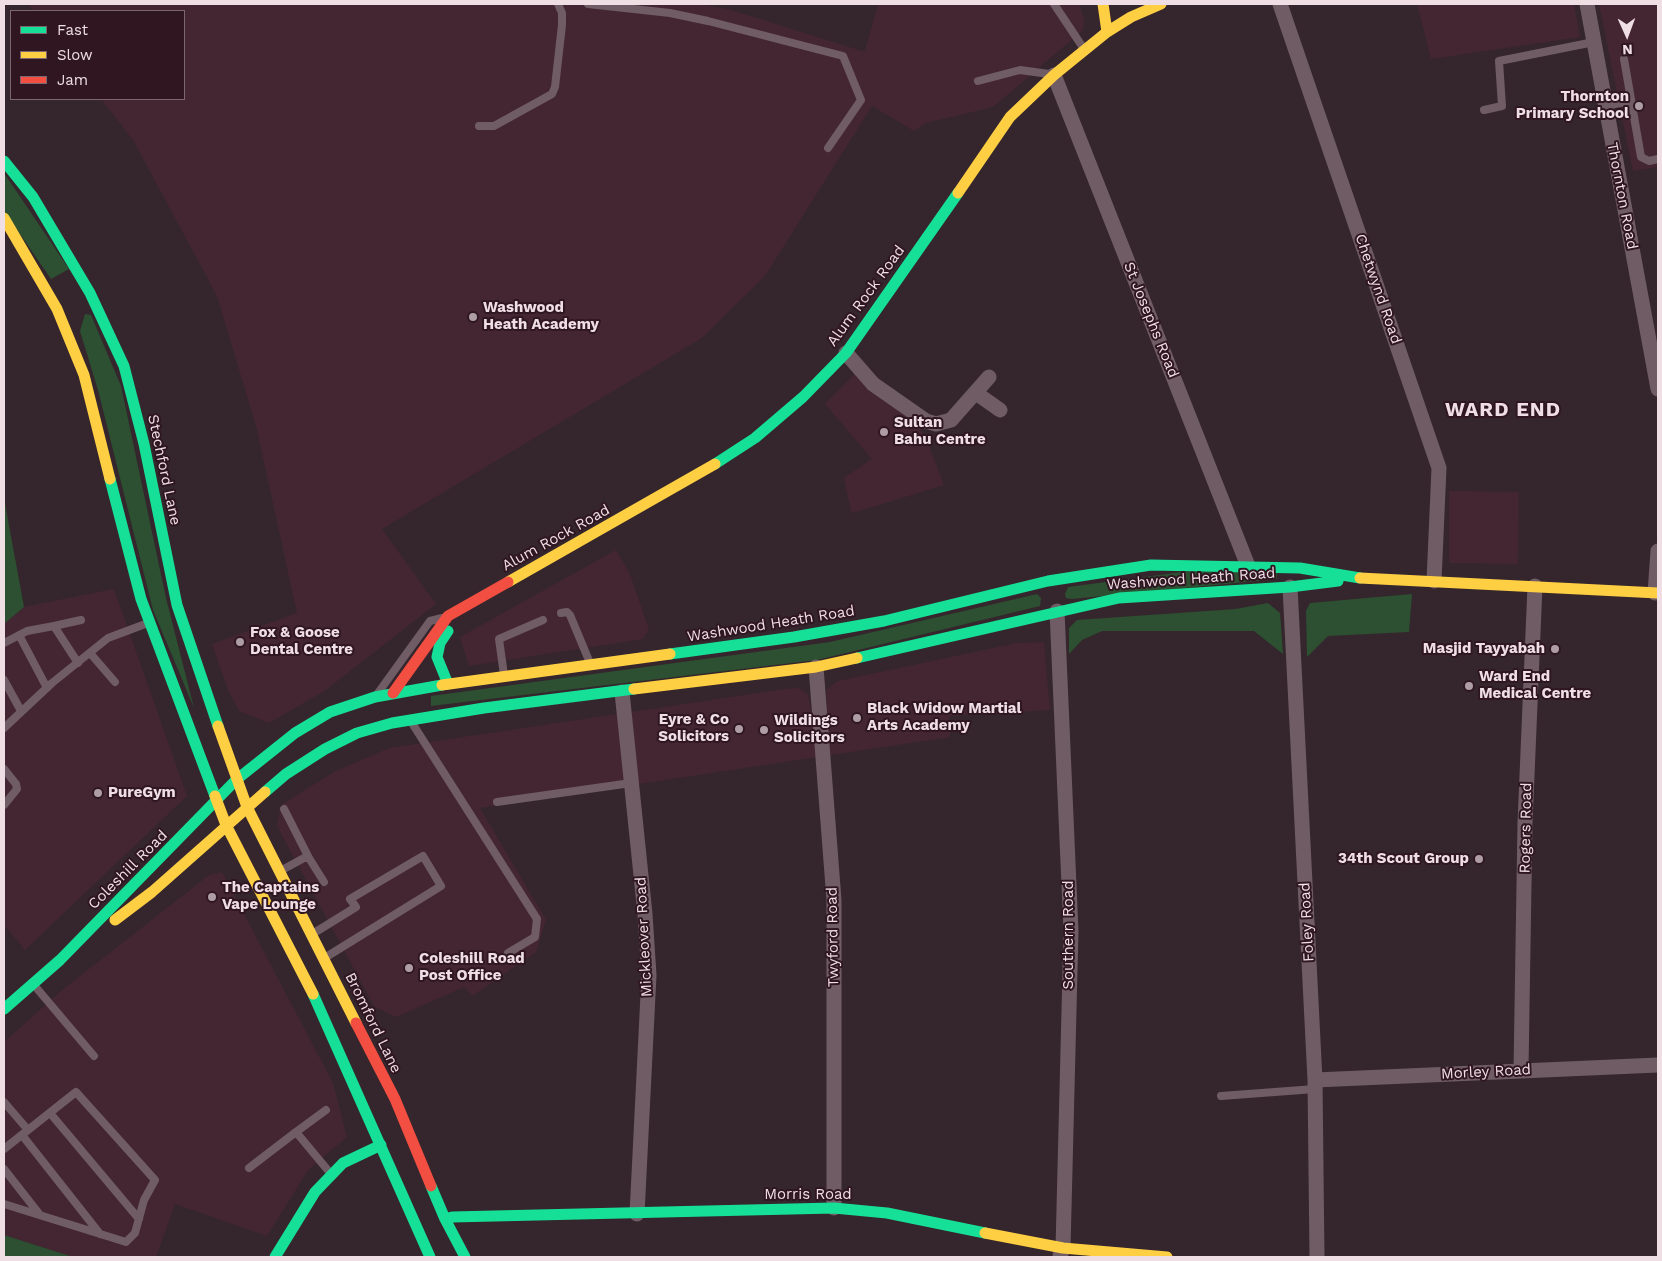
<!DOCTYPE html>
<style>
body{margin:0}
#map{position:relative;width:1662px;height:1261px;overflow:hidden;background:#34262c;font-family:"Work Sans",sans-serif}
canvas{display:block}
.frame{position:absolute;inset:0;border:5px solid #f0dee5;pointer-events:none}
.legend{position:absolute;left:10px;top:10px;width:175px;height:90px;box-sizing:border-box;background:#2f1621;border:1px solid #7c666f;margin:0;padding:6px 9px;list-style:none;font-size:15px;color:#f0dee5}
.legend li{display:flex;align-items:center;gap:10px;height:25px}
.legend b{width:25px;border:1px solid #7c666f}
.north{position:absolute;left:1602px;top:10px;width:50px;height:50px;-webkit-text-stroke:4px #2f1621;paint-order:stroke;rotate:178deg;font-size:14px;font-weight:700;line-height:20px;text-align:center;color:#f0dee5}
.north::after{content:'';display:block;margin:auto;width:18px;height:22px;background:#f0dee5;clip-path:polygon(50% 0,100% 100%,50% 72%,0 100%)}
</style>
<div id="map">
<canvas width="1662" height="1261"></canvas>
<div class="frame"></div>
<ul class="legend">
<li><b style="height:6px;background:#16e098"></b>Fast</li>
<li><b style="height:6px;background:#ffcf43"></b>Slow</li>
<li><b style="height:6px;background:#f24e42"></b>Jam</li>
</ul>
<div class="north">N</div>
</div>
<script>
const context = document.querySelector('canvas').getContext('2d');
context.lineJoin = 'round';
function fill(path, color) {
  context.fillStyle = color;
  context.fill(path, 'evenodd');
}
function poly(rows) {
  const path = new Path2D();
  for (const r of rows) {
    path.moveTo(r[0], r[1]);
    for (let i = 2; i < r.length; i += 2) path.lineTo(r[i], r[i + 1]);
  }
  return path;
}
function strokePath(path, color, width, dash) {
  context.strokeStyle = color;
  context.lineWidth = width;
  context.lineCap = dash ? 'butt' : 'round';
  context.setLineDash(dash || []);
  context.stroke(path);
}
function write(font, color, halo, rows, align = 'center') {
  context.font = font + ' "Work Sans",sans-serif';
  context.lineWidth = 4;
  context.setLineDash([]);
  context.textBaseline = 'middle';
  context.strokeStyle = halo;
  context.fillStyle = color;
  for (const [text, x, y, turn = 0] of rows) {
    context.save();
    context.translate(x, y);
    context.rotate((+turn || 0) * Math.PI / 180);
    context.textAlign = isNaN(turn) ? turn : align;
    if (halo) context.strokeText(text, 0, 0);
    context.fillText(text, 0, 0);
    context.restore();
  }
}
const built = poly([
 [28,4,697,4,728,9,862,51,865,50,878,4,1079,4,1084,19,1083,30,993,107,926,123,914,131,872,106,765,276,702,338,382,529,436,604,326,690,269,723,239,711,228,690,212,644,297,613,256,426,217,296,133,140,101,99,184,99,184,11,34,11],
 [1417,4,1574,4,1580,37,1431,59],
 [1599,4,1658,4,1658,167,1633,171],
 [858,370,916,418,915,423,925,435,944,485,853,513,851,511,844,478,872,459,825,404],
 [1449,491,1519,492,1518,564,1449,563],
 [616,550,630,574,649,630,643,639,469,666,460,637],
 [114,589,187,796,25,950,4,925,4,624,24,607],
 [1044,642,1050,710,949,716,950,737,480,808,546,920,536,952,472,996,464,987,396,1017,374,1006,277,826,281,805,334,772,389,748,785,689,799,688,808,694,812,717,827,715,826,690,838,681,1017,643],
 [222,872,333,1083,347,1137,308,1170,267,1236,175,1204,156,1257,73,1257,4,1235,4,1042,61,991,209,875]
]);
const green = poly([
 [4,173,69,269,51,279,4,211],
 [85,314,91,315,121,386,166,598,194,708,153,610,98,390,80,331],
 [4,498,24,607,4,624],
 [1277,571,1277,579,1072,599,1066,598,1065,594,1068,587,1182,572],
 [1037,594,1041,598,1040,606,817,660,431,706,431,696,830,642],
 [1412,594,1409,632,1328,636,1307,657,1306,611,1310,603],
 [1268,603,1280,613,1283,654,1254,631,1102,631,1082,640,1069,654,1069,628,1077,620,1236,609],
 [4,1235,73,1257,4,1257]
]);
const lane = poly([
 [588,4,670,13,708,21,843,56,861,100,828,148],
 [1054,4,1084,49],
 [1624,59,1641,157,1649,161,1658,159],
 [978,81,1020,70,1049,74],
 [1605,106,1630,101],
 [1484,110,1502,106,1499,61,1594,42],
 [479,126,494,126,552,94,555,87,562,25,562,13,558,4],
 [561,613,567,612,570,615,590,663],
 [19,635,47,688],
 [4,643,27,631,54,626],
 [90,653,115,682],
 [78,663,54,626,81,620],
 [504,675,499,639,543,620],
 [4,680,21,711],
 [378,693,430,621,442,618],
 [412,723,537,919,535,937,508,953],
 [4,728,52,683,108,638,148,623],
 [4,769,16,784,17,789,4,805],
 [497,802,631,783],
 [284,809,309,858],
 [282,870,304,858,309,858,324,882],
 [314,933,356,907,350,899,423,856,441,886,326,957],
 [34,985,94,1056],
 [1221,1096,1315,1089],
 [4,1102,28,1130],
 [50,1113,139,1219],
 [296,1132,326,1110],
 [22,1135,100,1234],
 [4,1149,76,1092,155,1180,144,1200,135,1233,126,1242,4,1204],
 [249,1168,296,1132,331,1174],
 [4,1169,40,1215]
]);
const street = poly([
 [1280,4,1439,468,1434,581],
 [1587,4,1658,389],
 [1054,75,1248,566],
 [846,353,873,384,926,421,936,424,951,420,989,377],
 [976,393,1000,410],
 [1290,587,1315,1080,1317,1257],
 [1655,593,1658,551],
 [1057,611,1071,931,1063,1248,1060,1256],
 [816,667,834,900,834,1208],
 [622,692,645,914,649,975,637,1214],
 [1521,1070,1525,823,1535,586],
 [1315,1080,1658,1065]
]);
const fast = poly([
 [4,161,33,197,90,293,124,366,144,444,177,605,218,726],
 [715,464,755,438,803,397,846,353,958,193],
 [110,479,141,599,215,796],
 [448,631,440,643,437,657,448,684],
 [670,654,794,637,884,621,1048,581,1151,565,1300,568,1360,578],
 [857,658,1119,598,1290,587,1338,581],
 [265,792,286,774,325,749,357,733,392,723,484,708,634,689],
 [313,994,430,1257],
 [4,1009,60,960,236,780,295,733,330,712,375,697,442,685],
 [431,1186,445,1219,465,1257],
 [445,1219,452,1217,834,1208,887,1213,985,1233],
 [275,1257,315,1192,343,1163,381,1145]
]);
const slow = poly([
 [1103,4,1107,32],
 [958,193,1010,117,1054,75,1107,32,1131,17,1161,4],
 [4,218,57,309,84,375,110,479],
 [1360,578,1658,593],
 [508,582,715,464],
 [442,685,670,654],
 [634,689,816,667,857,658],
 [218,726,247,807,356,1023],
 [215,796,226,825,313,994],
 [115,920,152,892,265,792],
 [985,1233,1063,1248,1167,1257]
]);
const jam = poly([
 [393,693,448,616,508,582],
 [356,1023,395,1099,431,1186]
]);
const markers = [
 [1639,106,5,"#ae9ea4"],
 [473,317,5,"#ae9ea4"],
 [884,432,5,"#ae9ea4"],
 [240,642,5,"#ae9ea4"],
 [1555,649,5,"#ae9ea4"],
 [1469,686,5,"#ae9ea4"],
 [857,718,5,"#ae9ea4"],
 [739,729,5,"#ae9ea4"],
 [764,730,5,"#ae9ea4"],
 [98,793,5,"#ae9ea4"],
 [1479,859,5,"#ae9ea4"],
 [212,897,5,"#ae9ea4"],
 [409,968,5,"#ae9ea4"]
];
const poiNames = [
 ["Thornton",1629,97,"right"],
 ["Primary School",1629,114,"right"],
 ["Washwood",483,308],
 ["Heath Academy",483,325],
 ["Sultan",894,423],
 ["Bahu Centre",894,440],
 ["Fox & Goose",250,633],
 ["Dental Centre",250,650],
 ["Masjid Tayyabah",1545,649,"right"],
 ["Ward End",1479,677],
 ["Medical Centre",1479,694],
 ["Black Widow Martial",867,709],
 ["Arts Academy",867,726],
 ["Eyre & Co",729,720,"right"],
 ["Solicitors",729,737,"right"],
 ["Wildings",774,721],
 ["Solicitors",774,738],
 ["PureGym",108,793],
 ["34th Scout Group",1469,859,"right"],
 ["The Captains",222,888],
 ["Vape Lounge",222,905],
 ["Coleshill Road",419,959],
 ["Post Office",419,976]
];
const streetNames = [
 ["Thornton Road",1622,196,79],
 ["Chetwynd Road",1378,289,71],
 ["Alum Rock Road",866,296,-54],
 ["St Josephs Road",1151,320,68],
 ["Stechford Lane",164,470,78],
 ["Alum Rock Road",556,538,-29],
 ["Washwood Heath Road",1191,579,-4],
 ["Washwood Heath Road",771,624,-9],
 ["Rogers Road",1526,828,-89],
 ["Coleshill Road",128,870,-45],
 ["Foley Road",1307,922,-93],
 ["Southern Road",1069,935,-90],
 ["Mickleover Road",644,937,-93],
 ["Twyford Road",833,937,-91],
 ["Bromford Lane",373,1023,64],
 ["Morley Road",1486,1072,-3],
 ["Morris Road",808,1195]
];
const districtNames = [
 ["WARD END",1503,410]
];
fill(built, '#442633');
fill(green, '#2c5031');
strokePath(lane, '#705c64', 8);
strokePath(street, '#705c64', 15);
strokePath(fast, '#16e098', 11);
strokePath(slow, '#ffcf43', 11);
strokePath(jam, '#f24e42', 11);
for (const [x, y, r, color] of markers) {
  const dot = new Path2D();
  dot.arc(x, y, r, 0, 2 * Math.PI);
  context.fillStyle = color;
  context.fill(dot);
  strokePath(dot, '#2f1621', 2);
}
write('bold 15px', '#f0dee5', '#2f1621', poiNames, 'left');
write('15px', '#f0dee5', '#2f1621', streetNames);
context.letterSpacing = '1px';
write('bold 20px', '#f0dee5', '#2f1621', districtNames);
context.letterSpacing = '0px';
</script>
